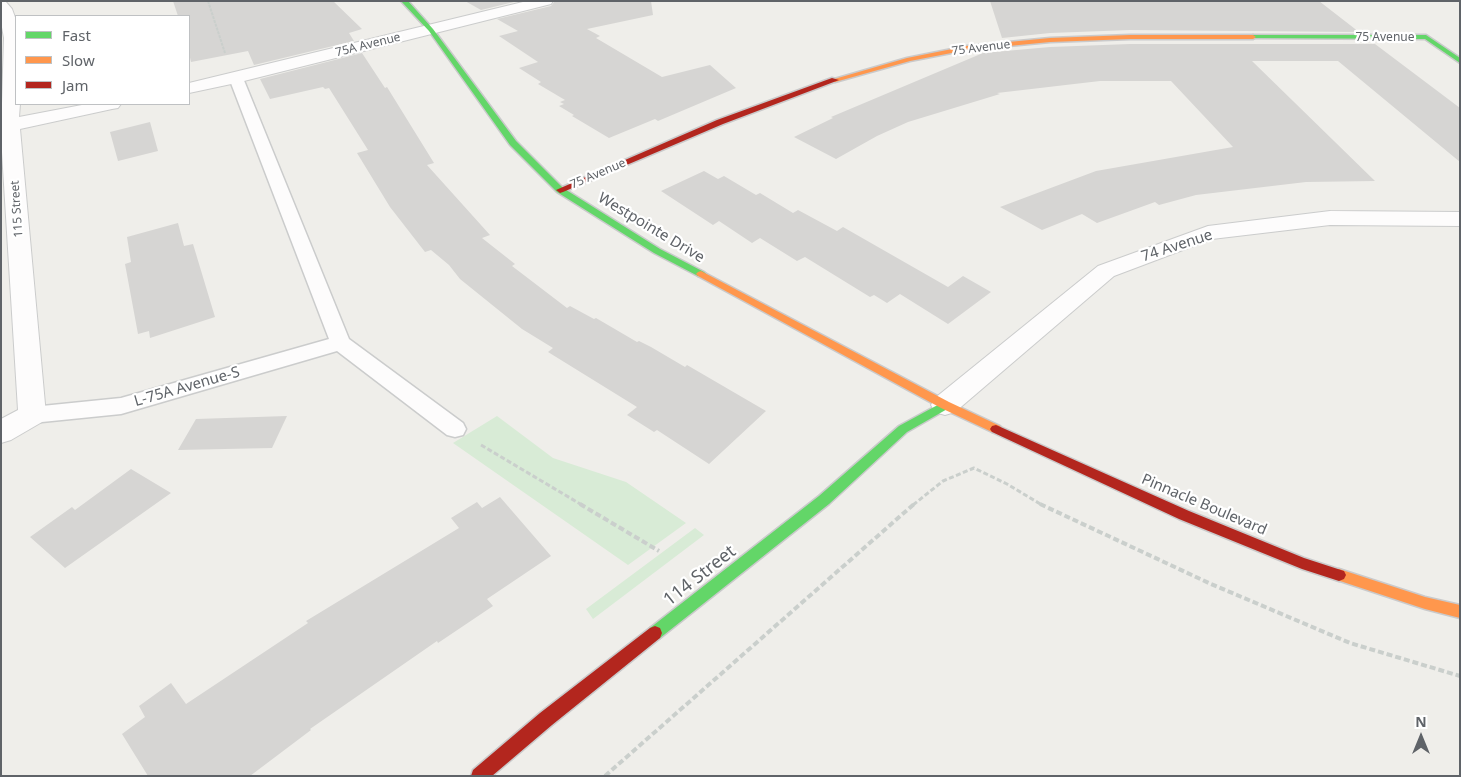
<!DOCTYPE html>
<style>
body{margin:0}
#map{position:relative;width:1461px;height:777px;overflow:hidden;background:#efeeea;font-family:"Noto Sans",sans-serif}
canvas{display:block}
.frame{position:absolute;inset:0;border:2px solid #5f6368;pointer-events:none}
.legend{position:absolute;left:15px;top:15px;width:175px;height:90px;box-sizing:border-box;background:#fff;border:1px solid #bfc1c3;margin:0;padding:6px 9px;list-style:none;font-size:15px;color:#5f6368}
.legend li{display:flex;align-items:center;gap:10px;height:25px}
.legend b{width:25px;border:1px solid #bfc1c3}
.north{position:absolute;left:1396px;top:712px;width:50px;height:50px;-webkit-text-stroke:4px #fff;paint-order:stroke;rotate:0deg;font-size:14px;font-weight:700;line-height:20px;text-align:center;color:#5f6368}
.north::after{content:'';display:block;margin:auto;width:18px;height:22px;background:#5f6368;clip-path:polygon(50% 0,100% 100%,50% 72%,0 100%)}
</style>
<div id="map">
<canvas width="1461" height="777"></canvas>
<div class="frame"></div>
<ul class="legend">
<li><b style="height:6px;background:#63d668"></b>Fast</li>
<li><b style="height:6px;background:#ff974d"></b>Slow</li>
<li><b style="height:6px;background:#b3261e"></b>Jam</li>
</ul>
<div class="north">N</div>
</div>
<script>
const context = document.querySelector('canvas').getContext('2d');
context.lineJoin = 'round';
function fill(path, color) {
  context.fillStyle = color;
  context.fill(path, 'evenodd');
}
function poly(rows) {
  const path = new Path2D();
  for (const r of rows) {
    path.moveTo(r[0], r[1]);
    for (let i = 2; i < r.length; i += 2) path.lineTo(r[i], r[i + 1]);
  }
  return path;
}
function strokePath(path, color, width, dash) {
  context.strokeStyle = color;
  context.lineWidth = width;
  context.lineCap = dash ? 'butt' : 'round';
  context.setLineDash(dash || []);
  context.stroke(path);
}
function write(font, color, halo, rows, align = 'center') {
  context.font = font + ' "Noto Sans",sans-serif';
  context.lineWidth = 4.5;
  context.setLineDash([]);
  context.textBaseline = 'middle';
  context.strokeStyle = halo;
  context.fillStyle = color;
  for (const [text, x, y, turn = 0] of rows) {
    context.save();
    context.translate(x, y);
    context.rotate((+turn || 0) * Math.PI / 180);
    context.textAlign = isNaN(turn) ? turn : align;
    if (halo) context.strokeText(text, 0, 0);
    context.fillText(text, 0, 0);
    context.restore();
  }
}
const green = poly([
 [497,416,553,458,626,482,686,523,628,565,453,443],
 [695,528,704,535,593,619,586,609]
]);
const building = poly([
 [173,1,333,1,362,29,349,33,354,41,254,65,248,51,191,62,189,53,189,16,178,16],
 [465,1,518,1,481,10],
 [555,1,651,1,653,15,587,29,600,36,596,38,662,77,710,65,736,88,658,121,655,119,609,138,572,116,574,115,559,106,564,104,560,102,565,100,538,84,541,82,519,68,538,62,499,36,518,31,497,19,551,6],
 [990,1,1319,1,1359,32,1130,30,1050,33,1002,38],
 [1130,44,1375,44,1460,108,1460,162,1338,61,1252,61,1375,181,1306,182,1196,195,1159,205,1155,202,1097,223,1082,214,1042,230,1000,207,1096,171,1233,147,1171,81,1100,81,997,93,1000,94,908,122,877,136,836,159,794,137,833,118,831,117,983,53,1050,47],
 [362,53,385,88,387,87,434,163,427,165,490,235,482,238,515,264,512,266,567,308,570,306,594,319,596,318,637,342,639,341,651,347,685,367,687,365,766,411,709,464,657,430,654,432,627,415,637,407,548,352,553,348,522,329,460,279,449,265,431,250,425,252,390,207,357,153,368,150,329,88,325,89,323,87,270,99,260,79],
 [150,122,158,151,118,161,110,132],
 [704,171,718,179,724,176,756,195,760,193,793,213,798,210,837,231,843,227,948,287,963,276,991,292,948,324,900,294,887,303,874,295,870,297,805,257,797,261,760,238,752,243,719,221,713,225,661,191],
 [178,223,184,246,193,244,215,317,150,338,149,331,138,334,125,264,131,262,127,237],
 [287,416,272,448,178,450,196,419],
 [131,469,171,493,65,568,30,537,72,507,75,510],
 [500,497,551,556,487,599,493,606,438,643,437,641,310,729,311,730,250,776,148,776,122,734,145,717,139,706,171,683,186,704,308,623,306,621,459,528,451,518,477,502,482,508]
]);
const pathFar2 = poly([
 [208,1,225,53]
]);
const pathFar1 = poly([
 [481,445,582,505],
 [913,505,943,481,974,468,1007,484,1042,505]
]);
const path = poly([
 [580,504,659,551],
 [1040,504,1211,584,1350,643,1460,676],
 [605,776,914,504]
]);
const lane = poly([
 [236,74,243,78,349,339,463,423,466,429,463,435,455,437,447,435,337,351,121,414,32,423,24,421,21,415,24,409,32,407,121,398,329,339,229,78,236,74]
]);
const street = poly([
 [1,1,6,2,12,9,16,20,16,104,20,104,19,117,87,104,121,104,118,108,112,109,20,129,46,415,42,422,11,440,1,443,1,419,18,410,1,136,4,38,1,22,1,1],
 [527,1,553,1,551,4,236,83,189,93,189,83,527,1],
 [1330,211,1460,212,1460,226,1330,225,1212,239,1114,276,955,412,945,415,935,412,931,405,935,398,1098,266,1208,226,1330,211]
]);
const fast = poly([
 [401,1,408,1,433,29,516,141,563,188,660,249,704,272,706,274,704,276,698,276,654,253,557,192,510,145,429,31,401,1],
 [1253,35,1426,35,1460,58,1460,63,1425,39,1251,38,1250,37,1253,35],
 [945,401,951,405,949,408,907,432,829,504,660,638,655,640,650,638,648,633,650,628,819,496,899,426,945,401]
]);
const slow = poly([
 [1130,35,1253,35,1256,37,1253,39,1130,39,1050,42,967,50,910,61,835,82,831,80,907,58,967,46,1050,38,1130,35],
 [701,271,949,402,1000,426,1002,429,1000,432,992,432,941,408,698,276,696,274,698,272,701,271],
 [1339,569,1425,597,1460,605,1460,618,1425,609,1334,579,1332,575,1334,571,1339,569]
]);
const jam = poly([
 [832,78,839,80,723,124,563,192,560,193,556,190,717,120,832,78],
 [996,425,1189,511,1304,558,1344,571,1346,575,1344,579,1339,581,1302,569,1179,519,992,432,990,429,992,426,996,425],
 [655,626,660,628,662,633,660,638,552,725,492,776,471,776,473,770,540,713,650,628,655,626]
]);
const farStreetnames = [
 ["75 Avenue",1385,38],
 ["75A Avenue",368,45,-14],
 ["75 Avenue",981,48,-7],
 ["75 Avenue",598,174,-23],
 ["115 Street",17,209,-94]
];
const streetNames = [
 ["Westpointe Drive",651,228,31],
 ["74 Avenue",1177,246,-18],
 ["L-75A Avenue-S",187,387,-16],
 ["Pinnacle Boulevard",1204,505,23]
];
const nearStreetnames = [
 ["114 Street",700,576,-38]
];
fill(green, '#d8ebd6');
fill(building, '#d6d5d3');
strokePath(lane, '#cbcccc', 3);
strokePath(street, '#cbcccc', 2);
strokePath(fast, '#cacacb', 3);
strokePath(slow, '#cacacb', 3);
strokePath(jam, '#cacacb', 3);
strokePath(pathFar2, '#cacfcc', 2, [3, 1]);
strokePath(pathFar1, '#cacfcc', 3, [5, 2.5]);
strokePath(path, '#cacfcc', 4, [6, 3]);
fill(lane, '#fdfcfc');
fill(street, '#fdfcfc');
fill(fast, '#63d668');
fill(slow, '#ff974d');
fill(jam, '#b3261e');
write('12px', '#5f6368', '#fff', farStreetnames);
write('15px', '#5f6368', '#fff', streetNames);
write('18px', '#5f6368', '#fff', nearStreetnames);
</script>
